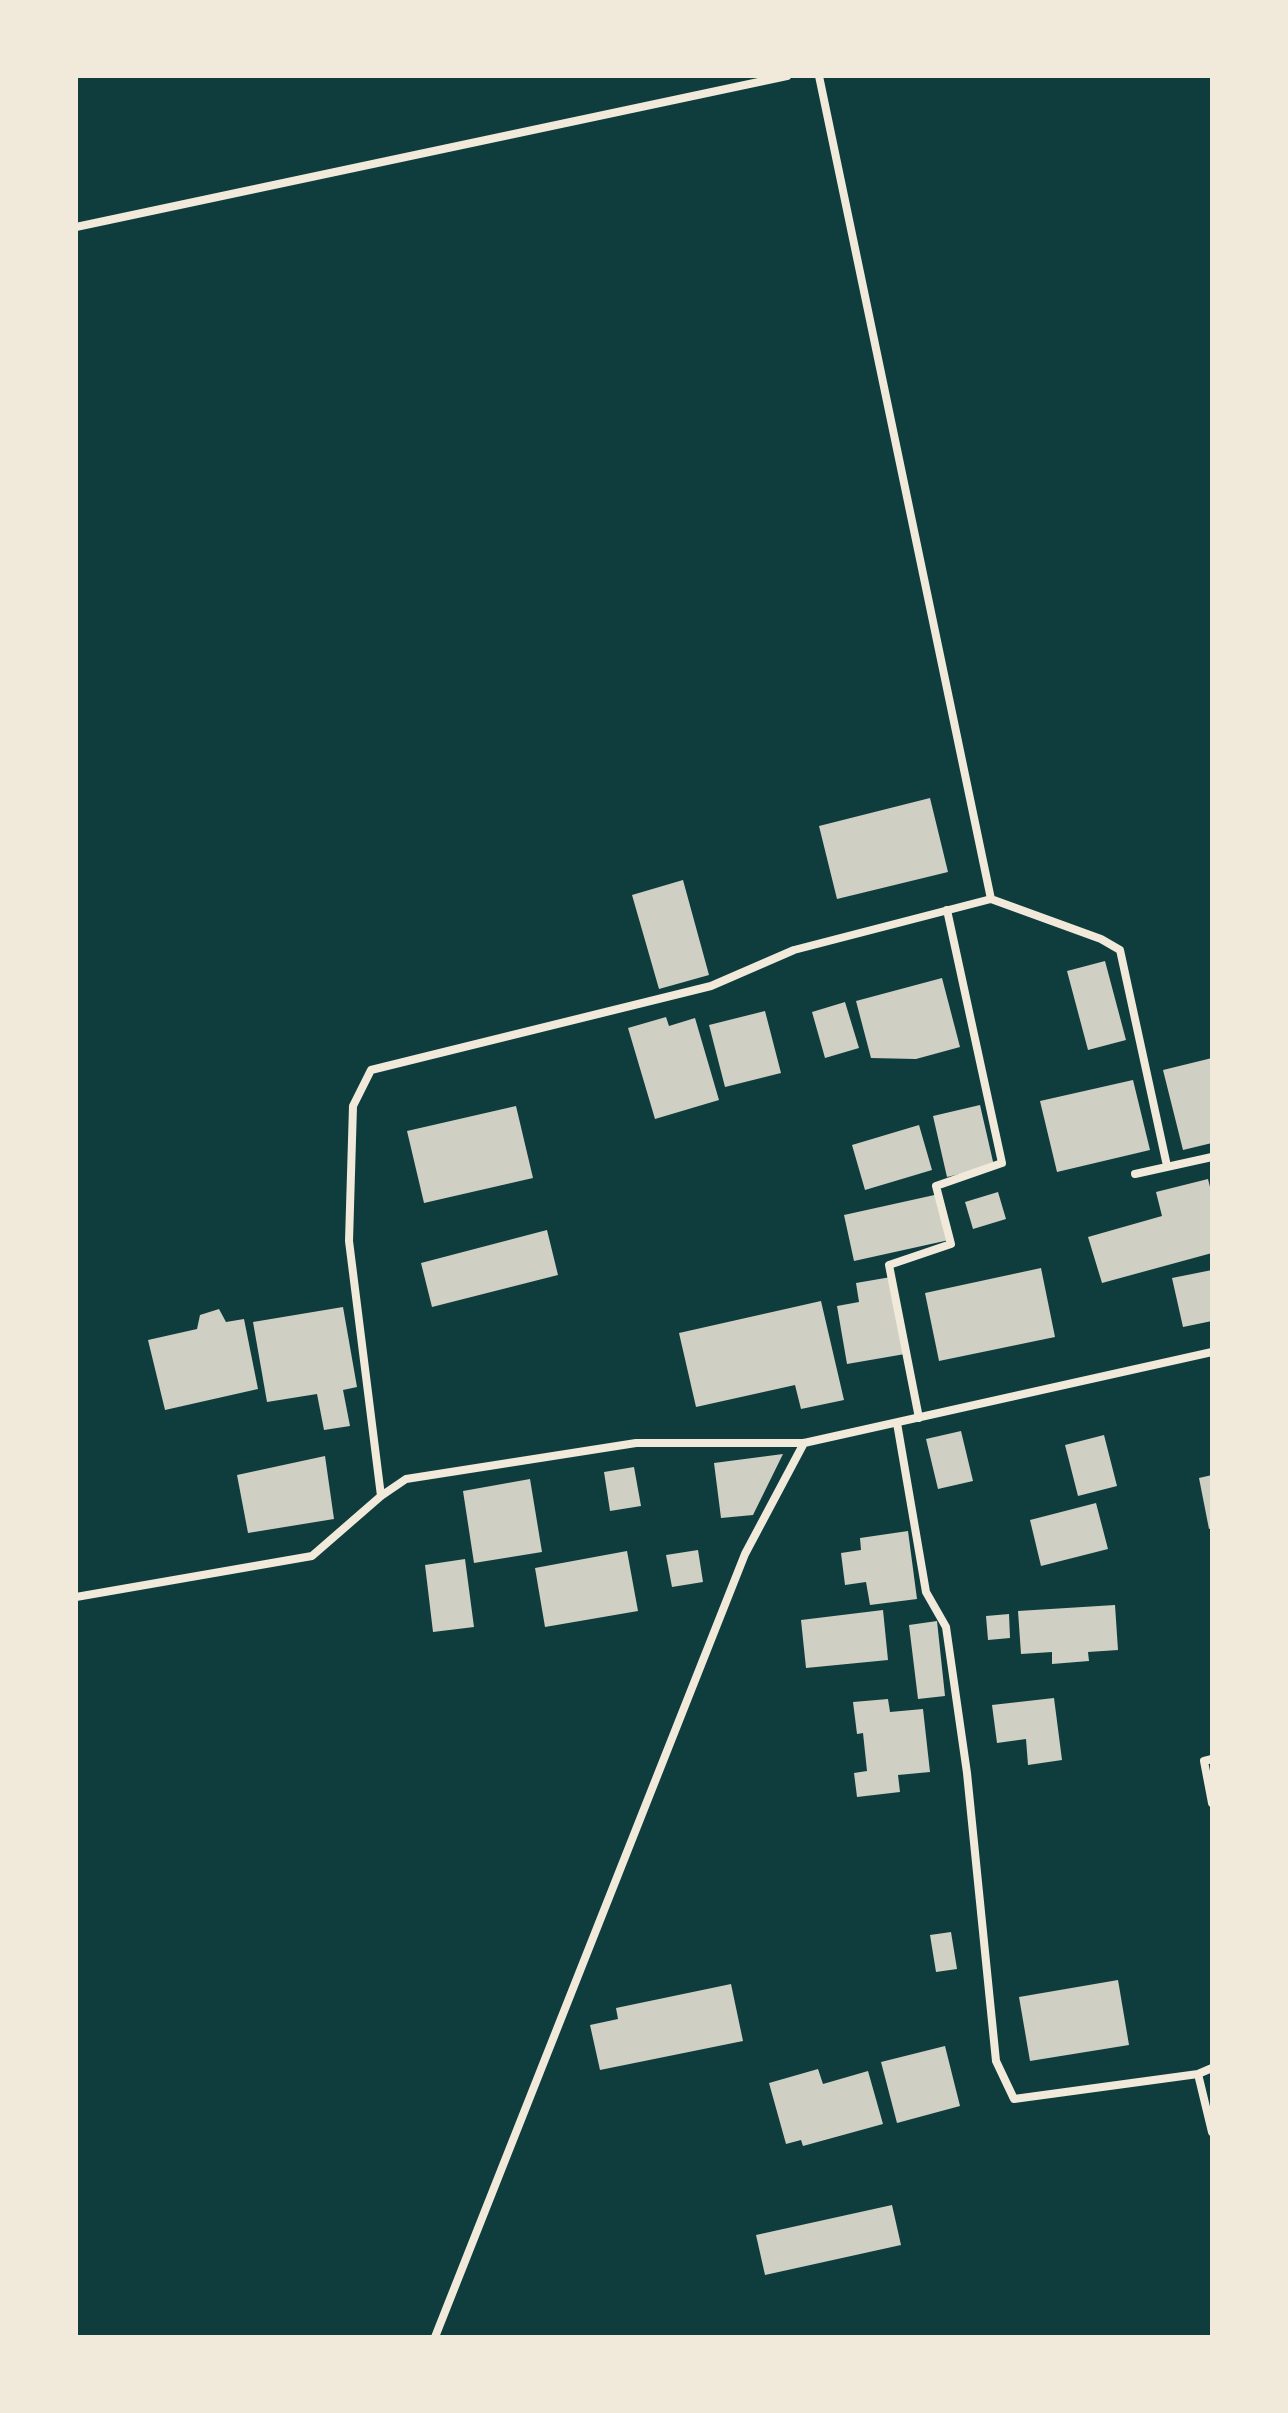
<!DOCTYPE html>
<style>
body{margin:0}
#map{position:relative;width:1288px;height:2413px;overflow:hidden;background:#0f3d3e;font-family:"Roboto Condensed",sans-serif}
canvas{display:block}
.frame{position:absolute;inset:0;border:78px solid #f1e9da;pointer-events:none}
</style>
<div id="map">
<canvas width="1288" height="2413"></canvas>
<div class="frame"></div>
</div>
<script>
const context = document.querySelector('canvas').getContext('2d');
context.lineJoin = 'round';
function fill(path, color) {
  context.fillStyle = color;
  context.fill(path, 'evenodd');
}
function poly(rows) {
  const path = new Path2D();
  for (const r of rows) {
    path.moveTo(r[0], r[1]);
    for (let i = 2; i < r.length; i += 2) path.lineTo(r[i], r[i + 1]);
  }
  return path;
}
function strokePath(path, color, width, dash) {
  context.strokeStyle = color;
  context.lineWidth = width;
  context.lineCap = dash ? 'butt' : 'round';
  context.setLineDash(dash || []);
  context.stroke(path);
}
const building = poly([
 [930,798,948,872,837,899,819,826],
 [683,880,709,975,659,989,632,895],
 [1105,961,1126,1040,1088,1050,1067,971],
 [942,978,960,1047,916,1059,871,1058,856,1001],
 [845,1002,859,1048,825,1058,812,1012],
 [765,1011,781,1073,725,1087,709,1025],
 [666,1017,669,1026,695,1018,719,1100,655,1119,628,1028],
 [1212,1058,1212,1143,1183,1150,1163,1070],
 [1133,1080,1150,1150,1057,1172,1040,1101],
 [980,1105,994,1166,947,1177,933,1116],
 [516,1106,533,1178,424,1203,407,1131],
 [919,1125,932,1170,865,1190,852,1145],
 [1208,1179,1212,1195,1212,1253,1102,1283,1088,1237,1162,1216,1156,1192],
 [998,1192,1006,1219,973,1229,965,1202],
 [939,1194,949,1240,854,1261,844,1215],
 [547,1230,558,1275,432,1307,421,1263],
 [1041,1268,1055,1337,939,1361,925,1293],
 [1212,1270,1212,1321,1183,1327,1172,1278],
 [891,1277,905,1354,847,1364,837,1306,859,1302,856,1283],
 [821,1301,844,1400,801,1409,795,1385,696,1407,679,1333],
 [343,1307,357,1387,343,1390,350,1426,324,1430,317,1394,267,1402,253,1322],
 [219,1309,226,1322,244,1319,258,1389,165,1410,148,1340,197,1329,200,1315],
 [961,1431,973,1481,938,1489,926,1439],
 [1104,1435,1117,1486,1078,1496,1065,1445],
 [783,1454,753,1515,721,1518,714,1463],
 [325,1456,334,1519,248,1533,237,1475],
 [634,1467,641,1506,610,1511,604,1472],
 [1212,1475,1212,1528,1209,1529,1199,1478],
 [530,1479,542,1552,474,1563,463,1491],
 [1096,1503,1108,1549,1041,1566,1030,1520],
 [908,1531,917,1599,870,1605,866,1582,845,1585,841,1553,861,1550,860,1538],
 [698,1550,703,1582,672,1587,666,1555],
 [627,1551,638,1611,545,1627,535,1568],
 [465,1559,474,1627,433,1632,425,1565],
 [1115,1605,1118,1650,1088,1652,1089,1661,1052,1664,1052,1652,1021,1654,1018,1611],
 [883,1610,888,1660,806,1668,801,1620],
 [1009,1614,1010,1638,988,1640,986,1616],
 [937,1621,945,1696,918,1699,909,1625],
 [1054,1698,1062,1760,1028,1765,1026,1739,997,1743,992,1705],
 [888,1699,890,1712,923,1709,930,1772,898,1775,900,1792,857,1797,854,1773,867,1771,863,1733,857,1734,853,1702],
 [951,1932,957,1969,936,1972,930,1935],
 [1118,1980,1129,2045,1030,2061,1019,1997],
 [731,1984,743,2041,600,2070,590,2025,618,2019,616,2008],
 [945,2046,960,2106,897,2123,881,2062],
 [818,2069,823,2084,868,2071,883,2124,803,2146,801,2140,786,2144,769,2083],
 [892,2205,901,2245,765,2275,756,2235]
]);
const minor = poly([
 [819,76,991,899],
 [76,227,787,76],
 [1135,1174,1212,1157],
 [919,1418,889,1265,951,1244,936,1186,1002,1163,947,910],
 [897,1423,926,1592,946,1627,967,1773,996,2061,1014,2099,1198,2074,1212,2068],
 [381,1496,349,1241,353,1106,371,1070,711,986,794,950,991,899,1101,939,1120,950,1167,1166],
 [76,1597,312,1556,381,1496,406,1479,636,1443,804,1443,1212,1352],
 [1212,1759,1204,1761,1212,1803],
 [1198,2074,1212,2132],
 [435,2337,745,1554,804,1443]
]);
fill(building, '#cfcfc3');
strokePath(minor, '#f1e9da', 8);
</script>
